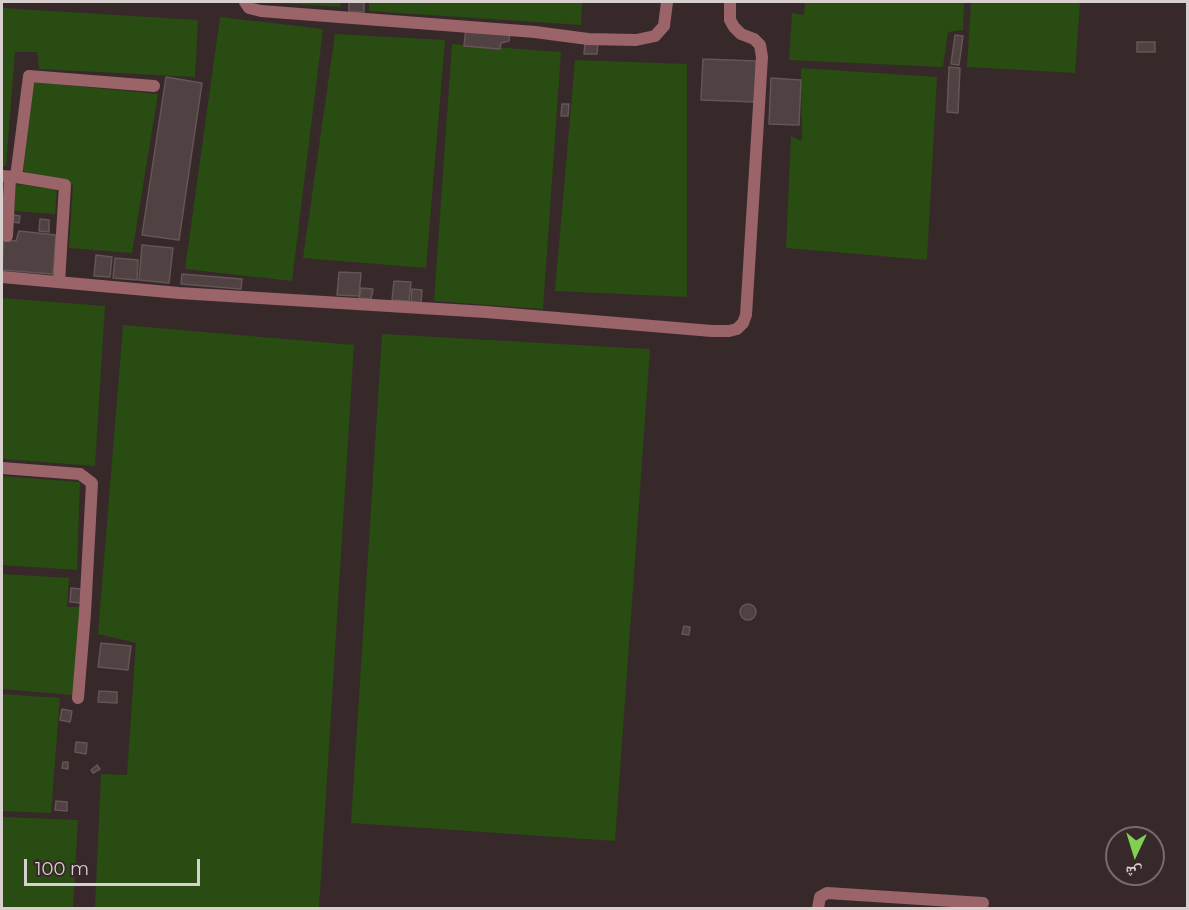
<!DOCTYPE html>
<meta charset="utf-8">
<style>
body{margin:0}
#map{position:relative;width:1189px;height:910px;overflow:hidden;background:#37292a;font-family:Montserrat,"Noto Naskh Arabic",sans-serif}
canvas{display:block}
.frame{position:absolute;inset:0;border:3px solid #d8cfcf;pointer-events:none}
.north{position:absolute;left:1105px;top:826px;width:60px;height:60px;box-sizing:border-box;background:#37292a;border:2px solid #776b6c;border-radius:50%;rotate:184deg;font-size:16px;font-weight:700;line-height:24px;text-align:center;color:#d8cfcf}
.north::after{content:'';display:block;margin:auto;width:21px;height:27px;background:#80d051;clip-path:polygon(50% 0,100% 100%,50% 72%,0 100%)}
.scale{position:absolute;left:24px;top:859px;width:176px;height:27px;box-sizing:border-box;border:3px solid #d8cfcf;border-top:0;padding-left:8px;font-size:18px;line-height:21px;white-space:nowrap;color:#d8cfcf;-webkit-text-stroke:4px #37292a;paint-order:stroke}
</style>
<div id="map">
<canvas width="1189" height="910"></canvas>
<div class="frame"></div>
<div class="north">ش</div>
<div class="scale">100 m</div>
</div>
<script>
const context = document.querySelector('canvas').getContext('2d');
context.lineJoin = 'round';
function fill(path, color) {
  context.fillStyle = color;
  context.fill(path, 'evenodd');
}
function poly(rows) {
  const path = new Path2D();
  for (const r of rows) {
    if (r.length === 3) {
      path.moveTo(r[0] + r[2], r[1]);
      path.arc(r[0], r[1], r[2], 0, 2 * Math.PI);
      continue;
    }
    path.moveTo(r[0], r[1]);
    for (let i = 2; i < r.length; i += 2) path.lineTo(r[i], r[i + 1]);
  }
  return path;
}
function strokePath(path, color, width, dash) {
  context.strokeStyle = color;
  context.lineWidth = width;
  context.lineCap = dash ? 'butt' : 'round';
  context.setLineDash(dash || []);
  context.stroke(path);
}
const green = poly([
 [263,2,341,2,340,7],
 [369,2,582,2,581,25,369,11],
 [805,2,964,2,963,30,948,32,943,67,789,60,792,13,804,15],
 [971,2,1080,2,1075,73,967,67],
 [2,8,198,20,195,77,39,69,37,52,15,52,6,166,2,166],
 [220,17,323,29,292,281,185,269],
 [335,34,445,40,426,268,303,258],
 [452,44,561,52,543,309,434,301],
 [575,60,687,64,687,297,555,291],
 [801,68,937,77,927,260,786,248,791,136,802,141],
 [34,82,158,94,132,253,69,248,73,185,23,171],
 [15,184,57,189,55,214,14,211],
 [2,298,105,306,95,466,2,459],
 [123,325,354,345,319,908,95,908,101,774,127,775,136,643,98,634],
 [382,334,650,349,615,841,351,823],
 [2,476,80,482,77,570,2,565],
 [2,574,69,578,67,607,80,607,73,695,2,689],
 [2,694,60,698,51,813,2,811],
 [2,817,78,820,73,908,2,908]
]);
const building = poly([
 [349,2,364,2,364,12,349,12,349,2],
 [466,27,510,31,509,41,501,43,500,49,464,46,466,27],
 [955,35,963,36,959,65,951,64,955,35],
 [1137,42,1155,42,1155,52,1137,52,1137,42],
 [585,43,598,43,597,54,584,54,585,43],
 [703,59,756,61,755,102,701,100,703,59],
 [949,67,960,68,958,113,947,112,949,67],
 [166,77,202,83,179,240,142,235,166,77],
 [771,78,801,80,799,125,769,124,771,78],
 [562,104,569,104,568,116,561,116,562,104],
 [14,215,20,216,19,223,13,222,14,215],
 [40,219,49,220,49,232,39,231,40,219],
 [19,231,56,235,53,274,2,270,4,240,16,241,19,231],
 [142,245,173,248,169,283,139,280,142,245],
 [96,255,112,257,110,277,94,276,96,255],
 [115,258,138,260,137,280,113,278,115,258],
 [339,272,361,273,359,296,337,295,339,272],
 [182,274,242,279,241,289,181,284,182,274],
 [394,281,411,282,409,301,392,300,394,281],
 [361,288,373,289,371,299,359,298,361,288],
 [412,289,422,290,421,303,411,302,412,289],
 [71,588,82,589,81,603,70,602,71,588],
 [748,612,8],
 [684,626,690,627,689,635,682,634,684,626],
 [101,643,131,646,128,670,98,667,101,643],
 [99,691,117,692,117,703,98,702,99,691],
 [62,709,72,711,70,722,60,720,62,709],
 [76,742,87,743,86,754,75,752,76,742],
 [63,762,68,762,68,769,62,768,63,762],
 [97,765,100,769,93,773,91,770,97,765],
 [56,801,67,802,67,811,55,810,56,801]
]);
const street = poly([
 [245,2,249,8,261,11,535,32,588,39,636,40,655,36,664,26,667,2],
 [2,176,16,177,29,76,154,86],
 [16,177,65,185,59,282],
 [7,236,10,177],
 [2,277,179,293,486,312,712,331,729,331,737,329,743,323,746,315,762,57,760,45,754,39,741,34,734,27,730,20,730,2],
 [2,468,80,474,92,483,85,613,78,698],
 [818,908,820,897,827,893,983,903]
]);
fill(green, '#284c11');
fill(building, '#504142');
strokePath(building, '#655556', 1.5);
strokePath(street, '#9a6468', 12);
</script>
